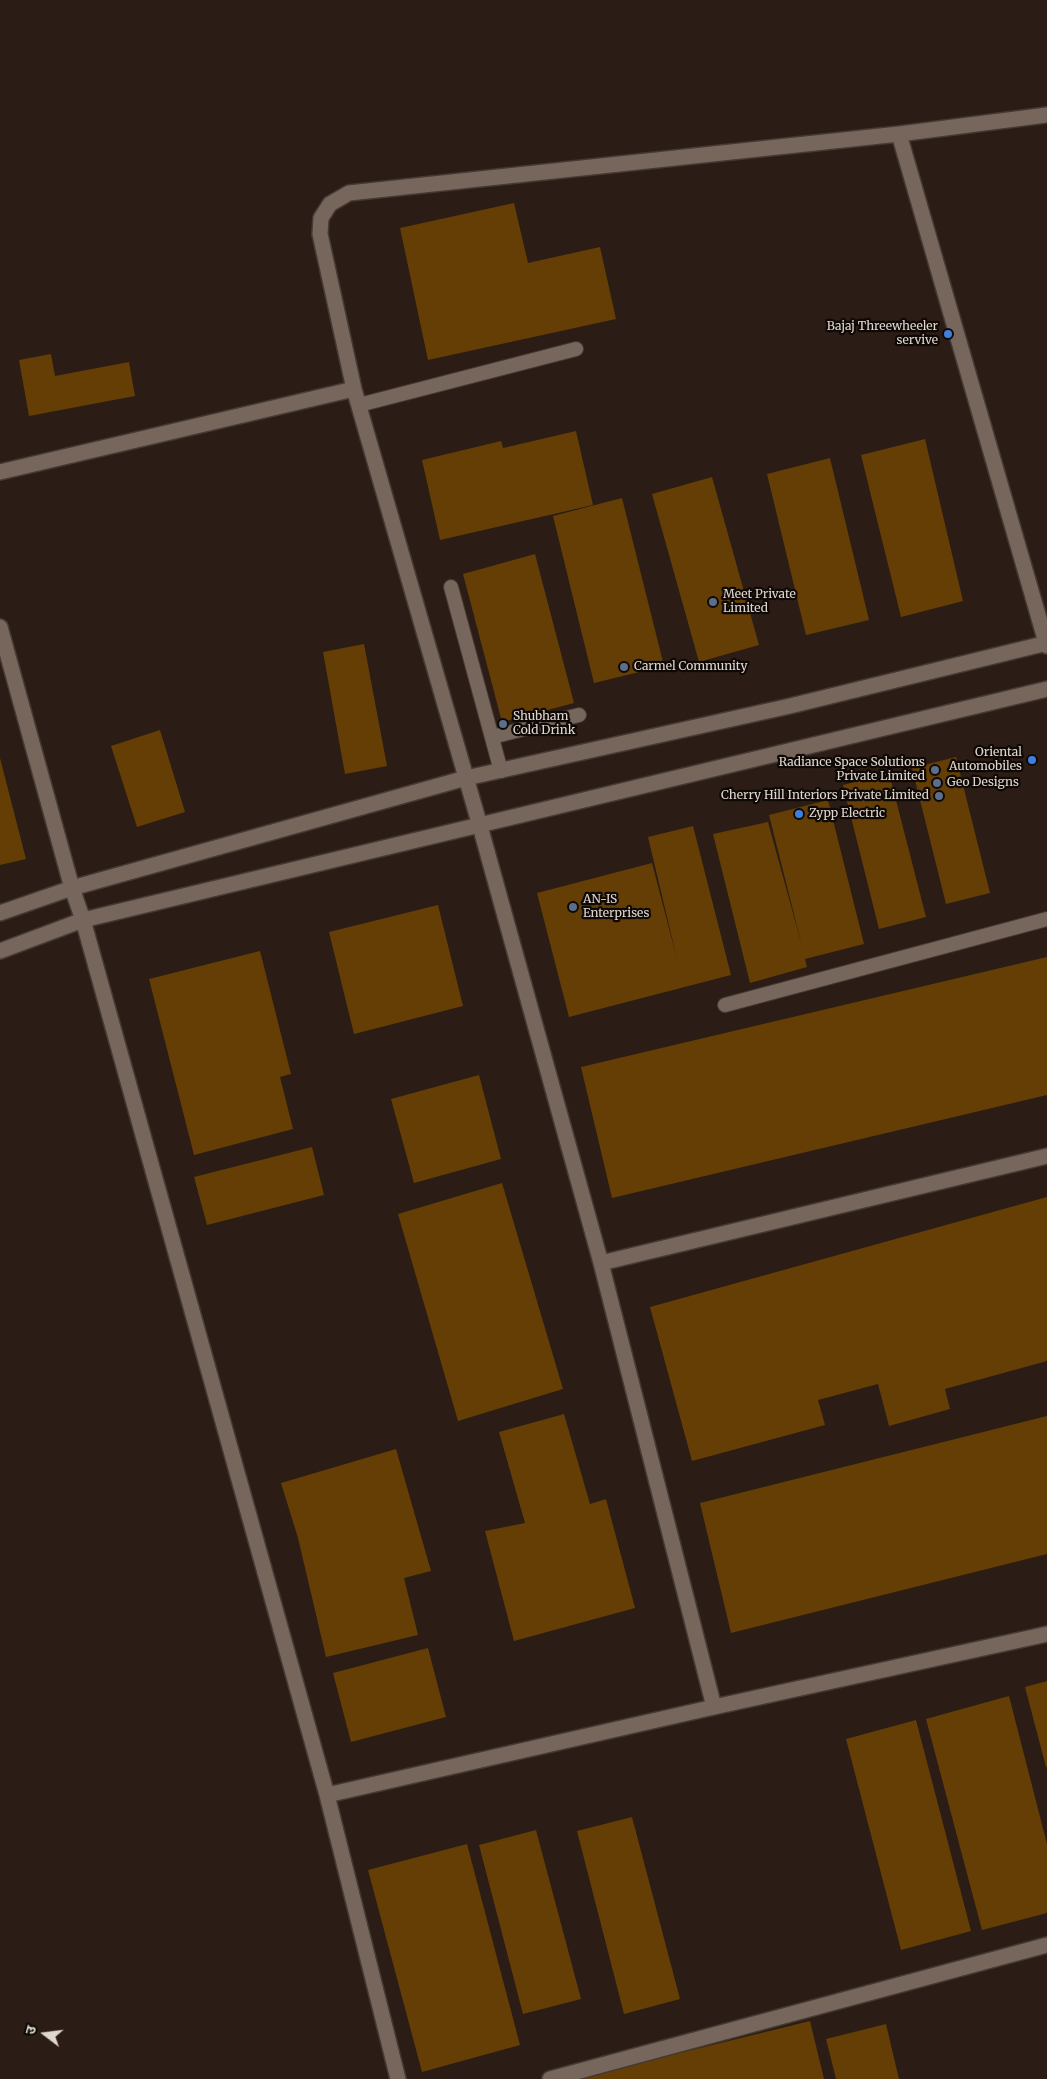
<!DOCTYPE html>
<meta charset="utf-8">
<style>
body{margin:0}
#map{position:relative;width:1047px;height:2079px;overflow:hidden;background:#2b1d15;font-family:Merriweather,"Noto Sans Devanagari",serif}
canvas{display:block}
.north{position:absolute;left:20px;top:2009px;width:50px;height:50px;-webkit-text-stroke:4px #0f0906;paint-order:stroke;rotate:285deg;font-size:14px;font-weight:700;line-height:20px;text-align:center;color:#e0d6d0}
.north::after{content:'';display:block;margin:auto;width:18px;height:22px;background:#e0d6d0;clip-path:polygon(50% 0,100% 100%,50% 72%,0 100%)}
</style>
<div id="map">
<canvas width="1047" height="2079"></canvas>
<div class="north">उ</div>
</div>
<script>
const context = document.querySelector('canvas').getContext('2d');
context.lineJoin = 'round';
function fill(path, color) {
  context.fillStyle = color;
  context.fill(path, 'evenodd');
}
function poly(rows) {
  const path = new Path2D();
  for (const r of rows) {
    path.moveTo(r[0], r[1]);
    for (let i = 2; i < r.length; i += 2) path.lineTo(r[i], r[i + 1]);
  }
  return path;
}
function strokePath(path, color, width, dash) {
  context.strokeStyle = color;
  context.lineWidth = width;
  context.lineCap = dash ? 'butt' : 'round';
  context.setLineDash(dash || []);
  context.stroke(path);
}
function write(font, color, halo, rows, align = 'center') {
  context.font = font + ' Merriweather,serif';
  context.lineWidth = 4.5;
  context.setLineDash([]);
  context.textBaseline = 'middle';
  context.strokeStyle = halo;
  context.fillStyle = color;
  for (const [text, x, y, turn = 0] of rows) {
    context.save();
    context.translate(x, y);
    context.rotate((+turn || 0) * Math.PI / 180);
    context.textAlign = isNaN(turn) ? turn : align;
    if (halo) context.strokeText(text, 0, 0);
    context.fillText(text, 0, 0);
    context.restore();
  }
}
const building = poly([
 [514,203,528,263,600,247,616,319,428,360,400,228],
 [51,354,55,376,129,362,135,396,29,416,19,360],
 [576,431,593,505,440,540,422,460,501,441,503,448],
 [925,439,963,601,901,617,861,455],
 [830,458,869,620,806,635,767,474],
 [712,477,759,645,699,662,652,494],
 [622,498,664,666,594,683,553,516],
 [535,554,574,703,502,722,463,574],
 [364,644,387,766,345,774,323,652],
 [160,730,185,812,137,827,111,746],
 [956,757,990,893,946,904,912,768],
 [0,758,26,859,0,865],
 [889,773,926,917,879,929,843,785],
 [828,800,864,944,805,959,807,967,750,983,713,834,768,822,802,946,769,815],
 [693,826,731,975,569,1017,537,893,652,863,677,959,648,837],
 [438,905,463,1006,354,1034,329,932],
 [260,951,291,1074,280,1077,293,1129,194,1155,149,979],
 [1047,957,1047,1095,612,1198,581,1067],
 [479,1075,501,1159,414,1183,391,1099],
 [312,1147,324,1195,207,1225,194,1177],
 [502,1183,563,1389,458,1421,398,1214],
 [1047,1197,1047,1361,945,1389,950,1409,889,1426,878,1384,818,1400,825,1425,692,1461,650,1307],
 [564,1414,590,1504,606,1499,635,1608,514,1641,485,1531,525,1523,499,1432],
 [1047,1416,1047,1554,731,1633,700,1503],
 [396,1449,431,1571,404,1578,418,1635,326,1657,298,1538,281,1483],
 [428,1648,446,1717,351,1742,333,1673],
 [1047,1681,1047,1767,1046,1767,1025,1687],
 [1009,1696,1047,1844,1047,1913,982,1930,926,1719],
 [916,1720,971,1931,901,1950,846,1739],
 [632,1817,680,1999,624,2014,577,1831],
 [536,1830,581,1999,523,2014,479,1845],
 [467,1844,520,2045,422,2072,368,1870],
 [810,2021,824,2079,578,2079,578,2078],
 [886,2024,899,2079,836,2079,826,2039]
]);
const lane = poly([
 [359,405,576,349],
 [451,587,501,771],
 [492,737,579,715],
 [725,1005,1047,919]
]);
const street = poly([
 [899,134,1047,646],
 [0,472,354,389],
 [0,627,72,888,83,920,327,1795,398,2079],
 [601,1263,1047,1156],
 [714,1707,601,1263,480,826,354,389,320,234,321,218,330,204,349,193,899,134,1047,115],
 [327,1795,714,1707,1047,1634],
 [550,2079,1047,1945]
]);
const secondary = poly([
 [0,913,72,888,466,778,790,706,1047,643],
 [0,951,83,920,1047,689]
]);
const markers = [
 [948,334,5,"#3f7fe0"],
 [713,602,5,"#5c6f8a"],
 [624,667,5,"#5c6f8a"],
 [503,724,5,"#5c6f8a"],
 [1032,760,5,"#3f7fe0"],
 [935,770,5,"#5c6f8a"],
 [937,783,5,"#5c6f8a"],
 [939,796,5,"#5c6f8a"],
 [799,814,5,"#3f7fe0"],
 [573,907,5,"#5c6f8a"]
];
const poiNames = [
 ["Bajaj Threewheeler",938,327,"right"],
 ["servive",938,341,"right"],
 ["Meet Private",723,595],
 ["Limited",723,609],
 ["Carmel Community",634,667],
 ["Shubham",513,717],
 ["Cold Drink",513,731],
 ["Oriental",1022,753,"right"],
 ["Automobiles",1022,767,"right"],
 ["Radiance Space Solutions",925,763,"right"],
 ["Private Limited",925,777,"right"],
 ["Geo Designs",947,783],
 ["Cherry Hill Interiors Private Limited",929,796,"right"],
 ["Zypp Electric",809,814],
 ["AN-IS",583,900],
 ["Enterprises",583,914]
];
fill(building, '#643e05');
strokePath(lane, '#443933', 16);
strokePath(street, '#443933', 18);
strokePath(secondary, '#443933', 18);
strokePath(lane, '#77665c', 14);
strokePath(street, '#77665c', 15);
strokePath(secondary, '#77665c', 15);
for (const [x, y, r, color] of markers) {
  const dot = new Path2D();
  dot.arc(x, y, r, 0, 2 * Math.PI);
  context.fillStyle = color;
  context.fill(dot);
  strokePath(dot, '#0f0906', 2);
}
write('12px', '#e0d6d0', '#0f0906', poiNames, 'left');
</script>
